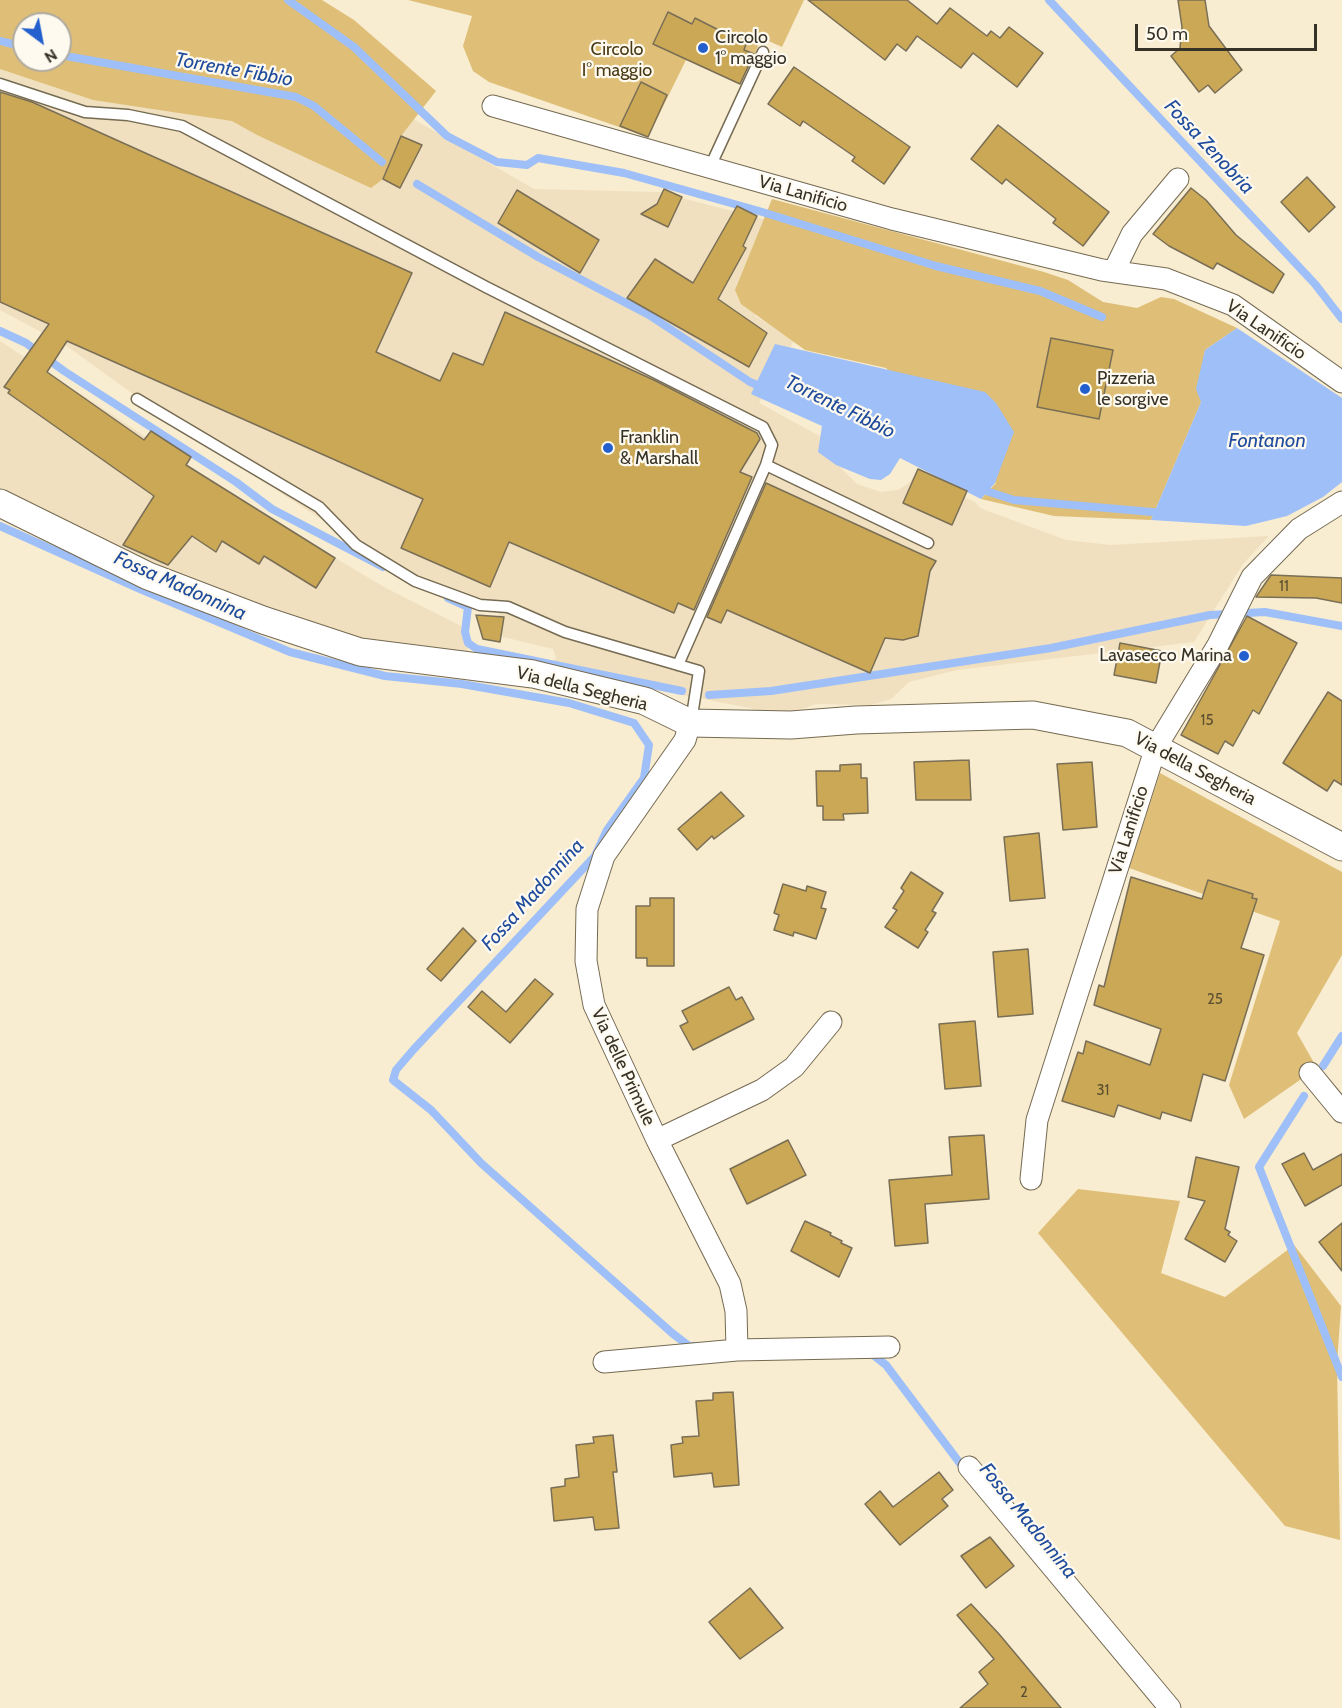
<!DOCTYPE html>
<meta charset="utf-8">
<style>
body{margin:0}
#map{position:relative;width:1342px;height:1708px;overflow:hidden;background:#f8ecd1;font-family:Cabin,sans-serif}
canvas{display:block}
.north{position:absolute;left:12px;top:12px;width:60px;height:60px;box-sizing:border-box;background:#fffaef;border:2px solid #afaa9f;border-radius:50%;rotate:148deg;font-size:16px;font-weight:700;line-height:24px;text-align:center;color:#363227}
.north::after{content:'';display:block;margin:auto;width:21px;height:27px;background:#2360cd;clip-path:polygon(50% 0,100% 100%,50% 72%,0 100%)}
.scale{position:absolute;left:1135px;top:24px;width:182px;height:27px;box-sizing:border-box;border:3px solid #363227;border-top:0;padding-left:8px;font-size:18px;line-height:21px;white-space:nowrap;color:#363227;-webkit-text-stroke:4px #fffaef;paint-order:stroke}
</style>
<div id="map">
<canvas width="1342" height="1708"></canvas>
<div class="north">N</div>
<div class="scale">50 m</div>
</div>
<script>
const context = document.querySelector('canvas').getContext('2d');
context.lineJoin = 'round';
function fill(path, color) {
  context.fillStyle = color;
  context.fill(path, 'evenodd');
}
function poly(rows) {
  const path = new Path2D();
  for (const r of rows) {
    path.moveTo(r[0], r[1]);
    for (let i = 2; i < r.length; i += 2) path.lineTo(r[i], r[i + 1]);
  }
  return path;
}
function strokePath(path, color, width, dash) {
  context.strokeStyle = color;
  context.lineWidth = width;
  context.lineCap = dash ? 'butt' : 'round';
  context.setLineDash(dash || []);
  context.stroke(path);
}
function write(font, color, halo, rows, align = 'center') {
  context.font = font + ' Cabin,sans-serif';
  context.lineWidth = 4.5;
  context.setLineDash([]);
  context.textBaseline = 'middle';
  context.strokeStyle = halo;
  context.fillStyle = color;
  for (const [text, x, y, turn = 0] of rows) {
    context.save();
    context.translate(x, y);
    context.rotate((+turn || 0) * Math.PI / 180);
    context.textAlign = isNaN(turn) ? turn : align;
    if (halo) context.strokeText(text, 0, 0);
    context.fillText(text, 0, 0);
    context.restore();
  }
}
const built = poly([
 [0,53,66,77,408,116,534,189,659,192,778,223,755,316,795,339,759,403,838,446,836,463,857,484,881,492,898,490,909,483,915,474,975,502,980,508,1066,540,1111,545,1269,536,1243,564,1194,642,957,670,909,682,891,699,871,705,816,704,794,712,769,715,750,708,547,669,556,658,553,649,499,636,496,626,499,611,456,597,355,541,173,423,64,344,0,310],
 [0,341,286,529,386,588,463,627,469,638,467,658,399,648,280,615,146,564,0,493]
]);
const green = poly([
 [0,0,322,0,354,20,436,91,401,136,383,179,371,188,257,135,232,121,93,100,0,69],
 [24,24,60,24,60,60,24,60],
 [408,0,804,0,782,47,762,38,740,84,686,60,648,137,489,82,473,71,463,46,472,16],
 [772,199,1044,272,1068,280,1103,302,1137,308,1161,297,1174,299,1237,328,1205,350,1201,402,1151,520,1054,516,981,499,996,483,886,368,805,350,741,304,735,290],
 [1160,773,1342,872,1342,955,1297,1033,1317,1068,1244,1119,1229,1085,1280,921,1129,868],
 [1078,1189,1180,1201,1161,1273,1225,1297,1294,1245,1341,1306,1337,1364,1340,1540,1285,1526,1038,1233]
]);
const water = poly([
 [1237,328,1342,398,1342,482,1323,497,1287,516,1246,526,1151,520,1201,402,1196,389,1205,350],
 [775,344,985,392,996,403,1014,432,995,483,981,499,900,458,890,474,881,480,870,479,836,465,818,452,822,426,751,394]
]);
const stream = poly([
 [288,0,354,47,447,136,497,162,527,165,538,158,624,173,759,211,936,266,1040,291,1102,317],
 [1049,0,1315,284,1342,319],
 [0,41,24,47],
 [60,55,296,97,314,106,382,162],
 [417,184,538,257,649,315,750,382,764,388],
 [0,331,26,343,64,371,236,482,272,509,383,567],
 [980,489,1014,500,1164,513],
 [0,526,140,589,290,652,385,676,462,684,569,703,634,723,649,745,644,778,607,830,595,856,414,1049,396,1070,393,1080,431,1110,481,1163,672,1333,689,1346,695,1346],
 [448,598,468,607,465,632,468,643,477,649,682,691],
 [709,695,771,691,1051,648,1210,615,1265,612,1342,626],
 [1323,1066,1342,1036],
 [1304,1096,1259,1167,1342,1377],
 [872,1354,886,1365,965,1470]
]);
const building = poly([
 [808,0,907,0,937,24,950,8,987,36,991,31,1000,38,1009,27,1043,53,1017,87,973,53,961,68,917,36,906,51,897,44,885,60,808,0],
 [1178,0,1205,0,1209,26,1242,70,1215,93,1208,85,1199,92,1171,56,1180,48,1182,27,1178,0],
 [668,12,692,24,695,18,746,44,744,50,754,54,740,84,653,44,668,12],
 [794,67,910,147,884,184,852,161,855,157,803,121,800,126,768,104,794,67],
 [641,82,667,95,648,137,620,126,641,82],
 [0,92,32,102,412,273,376,352,440,381,453,353,483,365,505,312,656,381,757,433,760,439,740,472,752,477,694,610,678,603,674,613,509,542,490,587,401,548,423,499,67,341,47,372,144,440,151,431,191,457,186,465,335,558,316,588,264,556,259,564,222,541,216,552,192,536,168,565,123,545,154,496,8,393,10,390,4,387,49,324,0,302,0,92],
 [998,125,1109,212,1083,246,1053,223,1056,219,1006,179,1002,184,971,159,998,125],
 [401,136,422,145,400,188,383,179,401,136],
 [1307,177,1335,207,1309,232,1281,202,1307,177],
 [1191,188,1206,200,1236,235,1284,274,1273,293,1217,263,1213,269,1169,246,1153,234,1191,188],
 [664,189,682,197,668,227,641,214,657,204,664,189],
 [517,190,599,240,580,273,498,223,517,190],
 [737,206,757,216,743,246,746,248,718,299,767,333,749,367,627,298,655,259,693,283,737,206],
 [1051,338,1113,350,1099,419,1037,407,1051,338],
 [918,469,967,491,952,525,903,503,918,469],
 [766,483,936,561,930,571,918,636,903,640,885,638,870,673,727,610,721,623,707,617,766,483],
 [1271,575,1342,578,1342,603,1316,598,1256,597,1271,575],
 [476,615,504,617,500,642,483,639,476,615],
 [1247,616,1297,643,1259,714,1253,710,1233,746,1225,741,1218,754,1181,735,1247,616],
 [1120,643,1162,651,1156,683,1114,675,1120,643],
 [1328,692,1342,701,1342,785,1334,780,1327,791,1283,763,1328,692],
 [969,760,971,800,916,800,914,762,969,760],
 [1092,762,1097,827,1063,830,1057,764,1092,762],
 [861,764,861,778,867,778,868,813,843,814,844,820,823,820,823,806,817,806,816,771,840,771,840,765,861,764],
 [721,792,744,816,714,839,712,836,697,850,678,829,721,792],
 [1039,833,1045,898,1010,901,1004,837,1039,833],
 [911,872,943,893,932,911,936,913,925,930,928,932,918,948,885,927,897,910,893,908,904,891,901,888,911,872],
 [1131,877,1202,899,1208,880,1253,894,1252,898,1257,899,1241,948,1264,955,1225,1081,1203,1074,1191,1121,1162,1112,1160,1119,1118,1105,1114,1117,1062,1101,1078,1052,1083,1054,1086,1041,1150,1065,1161,1029,1094,1005,1099,985,1104,987,1131,877],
 [783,884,806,891,807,886,826,892,821,908,826,909,816,939,794,932,793,936,774,930,779,915,774,913,783,884],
 [650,898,674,898,674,966,647,966,647,958,636,958,636,906,650,906,650,898],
 [463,928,476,941,441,981,427,969,463,928],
 [1028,949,1033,1014,998,1017,993,952,1028,949],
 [535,979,553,994,510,1043,468,1007,482,991,506,1012,535,979],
 [729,987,736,1000,742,997,754,1019,693,1050,680,1026,688,1022,682,1011,729,987],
 [975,1021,981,1086,945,1089,939,1024,975,1021],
 [984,1135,989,1199,925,1204,928,1243,895,1246,889,1180,952,1175,949,1137,984,1135],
 [788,1140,806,1175,747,1204,730,1169,788,1140],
 [1304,1153,1313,1170,1342,1154,1342,1185,1305,1206,1282,1164,1304,1153],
 [1196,1157,1239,1167,1225,1229,1230,1232,1228,1235,1237,1241,1225,1262,1185,1239,1205,1201,1188,1197,1196,1157],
 [805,1221,831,1233,830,1235,842,1241,841,1243,852,1248,839,1277,791,1251,805,1221],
 [1342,1223,1342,1271,1319,1242,1342,1223],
 [733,1392,739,1485,714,1487,712,1473,674,1477,671,1445,683,1443,682,1437,699,1436,696,1401,713,1400,713,1393,733,1392],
 [613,1435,617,1472,613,1472,619,1528,595,1530,593,1517,554,1521,551,1488,565,1486,565,1479,579,1477,576,1445,594,1443,593,1437,613,1435],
 [939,1472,953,1490,942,1499,948,1506,900,1545,865,1504,880,1491,893,1507,939,1472],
 [990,1537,1014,1566,986,1588,961,1556,990,1537],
 [750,1588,783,1628,740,1659,709,1622,750,1588],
 [971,1604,999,1634,1061,1708,960,1708,988,1684,979,1672,994,1659,957,1615,971,1604]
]);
const service = poly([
 [0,84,85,112,128,115,182,126,486,287,763,427,772,445,766,465,678,665],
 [710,167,763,52],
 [137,399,319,507,356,545,415,581,480,605,508,607,565,632,699,671,691,722],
 [766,465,928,543]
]);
const minor = poly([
 [493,106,892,219,1102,270,1166,279,1233,305,1342,382],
 [1114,271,1132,234,1178,179],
 [690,723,685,740,604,856,587,909,586,961,594,1005,657,1140,730,1284,736,1311,737,1350],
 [1310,1073,1342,1112],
 [657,1140,762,1090,794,1067,831,1022],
 [1031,1179,1037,1120,1156,747,1218,645,1252,577,1299,529,1342,502],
 [604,1362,737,1350,889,1347],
 [969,1467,1170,1708]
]);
const tertiary = poly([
 [0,503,148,576,263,620,360,652,533,674,645,701,690,723,791,725,856,720,1033,715,1127,733,1342,847]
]);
const markers = [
 [703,48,6,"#2360cd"],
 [1085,389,6,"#2360cd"],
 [608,448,6,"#2360cd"],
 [1244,656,6,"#2360cd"]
];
const numberNames = [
 ["11",1284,587],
 ["15",1207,721],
 ["25",1215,1000],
 ["31",1103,1091],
 ["2",1024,1693]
];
const poiNames = [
 ["Circolo",715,38],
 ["1° maggio",715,59],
 ["Pizzeria",1097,379],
 ["le sorgive",1097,400],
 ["Franklin",620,438],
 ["& Marshall",620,459],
 ["Lavasecco Marina",1232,656,"right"]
];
const parkNames = [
 ["Circolo",617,50],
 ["I° maggio",617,71]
];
const streetNames = [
 ["Via Lanificio",803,194,16],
 ["Via Lanificio",1266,330,34],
 ["Via della Segheria",582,689,14],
 ["Via della Segheria",1195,769,28],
 ["Via Lanificio",1129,830,-72],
 ["Via delle Primule",623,1067,65]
];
const waterNames = [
 ["Torrente Fibbio",234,70,10],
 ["Fossa Zenobria",1209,147,47],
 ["Torrente Fibbio",840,407,26],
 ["Fontanon",1267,441],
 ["Fossa Madonnina",180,586,24],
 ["Fossa Madonnina",533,895,-48],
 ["Fossa Madonnina",1028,1521,51]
];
fill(built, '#f0e0bf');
fill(green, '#dfbf77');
fill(water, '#9ebff8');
strokePath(stream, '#9ebff8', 8);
fill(building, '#cba855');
strokePath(building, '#796e56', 1.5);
strokePath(service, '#756a52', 13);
strokePath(minor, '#756a52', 23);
strokePath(tertiary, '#756a52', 29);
strokePath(service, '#fff', 10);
strokePath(minor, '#fff', 21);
strokePath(tertiary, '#fff', 27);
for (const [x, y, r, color] of markers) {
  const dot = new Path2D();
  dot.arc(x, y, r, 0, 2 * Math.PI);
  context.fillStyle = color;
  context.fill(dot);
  strokePath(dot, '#fffaef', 2);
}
write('15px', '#5b5032', null, numberNames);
write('18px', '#363227', '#fffaef', poiNames, 'left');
write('18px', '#493a16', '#fffaef', parkNames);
write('18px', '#363227', '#fffaef', streetNames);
write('italic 20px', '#1f4c9c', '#fffaef', waterNames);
</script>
